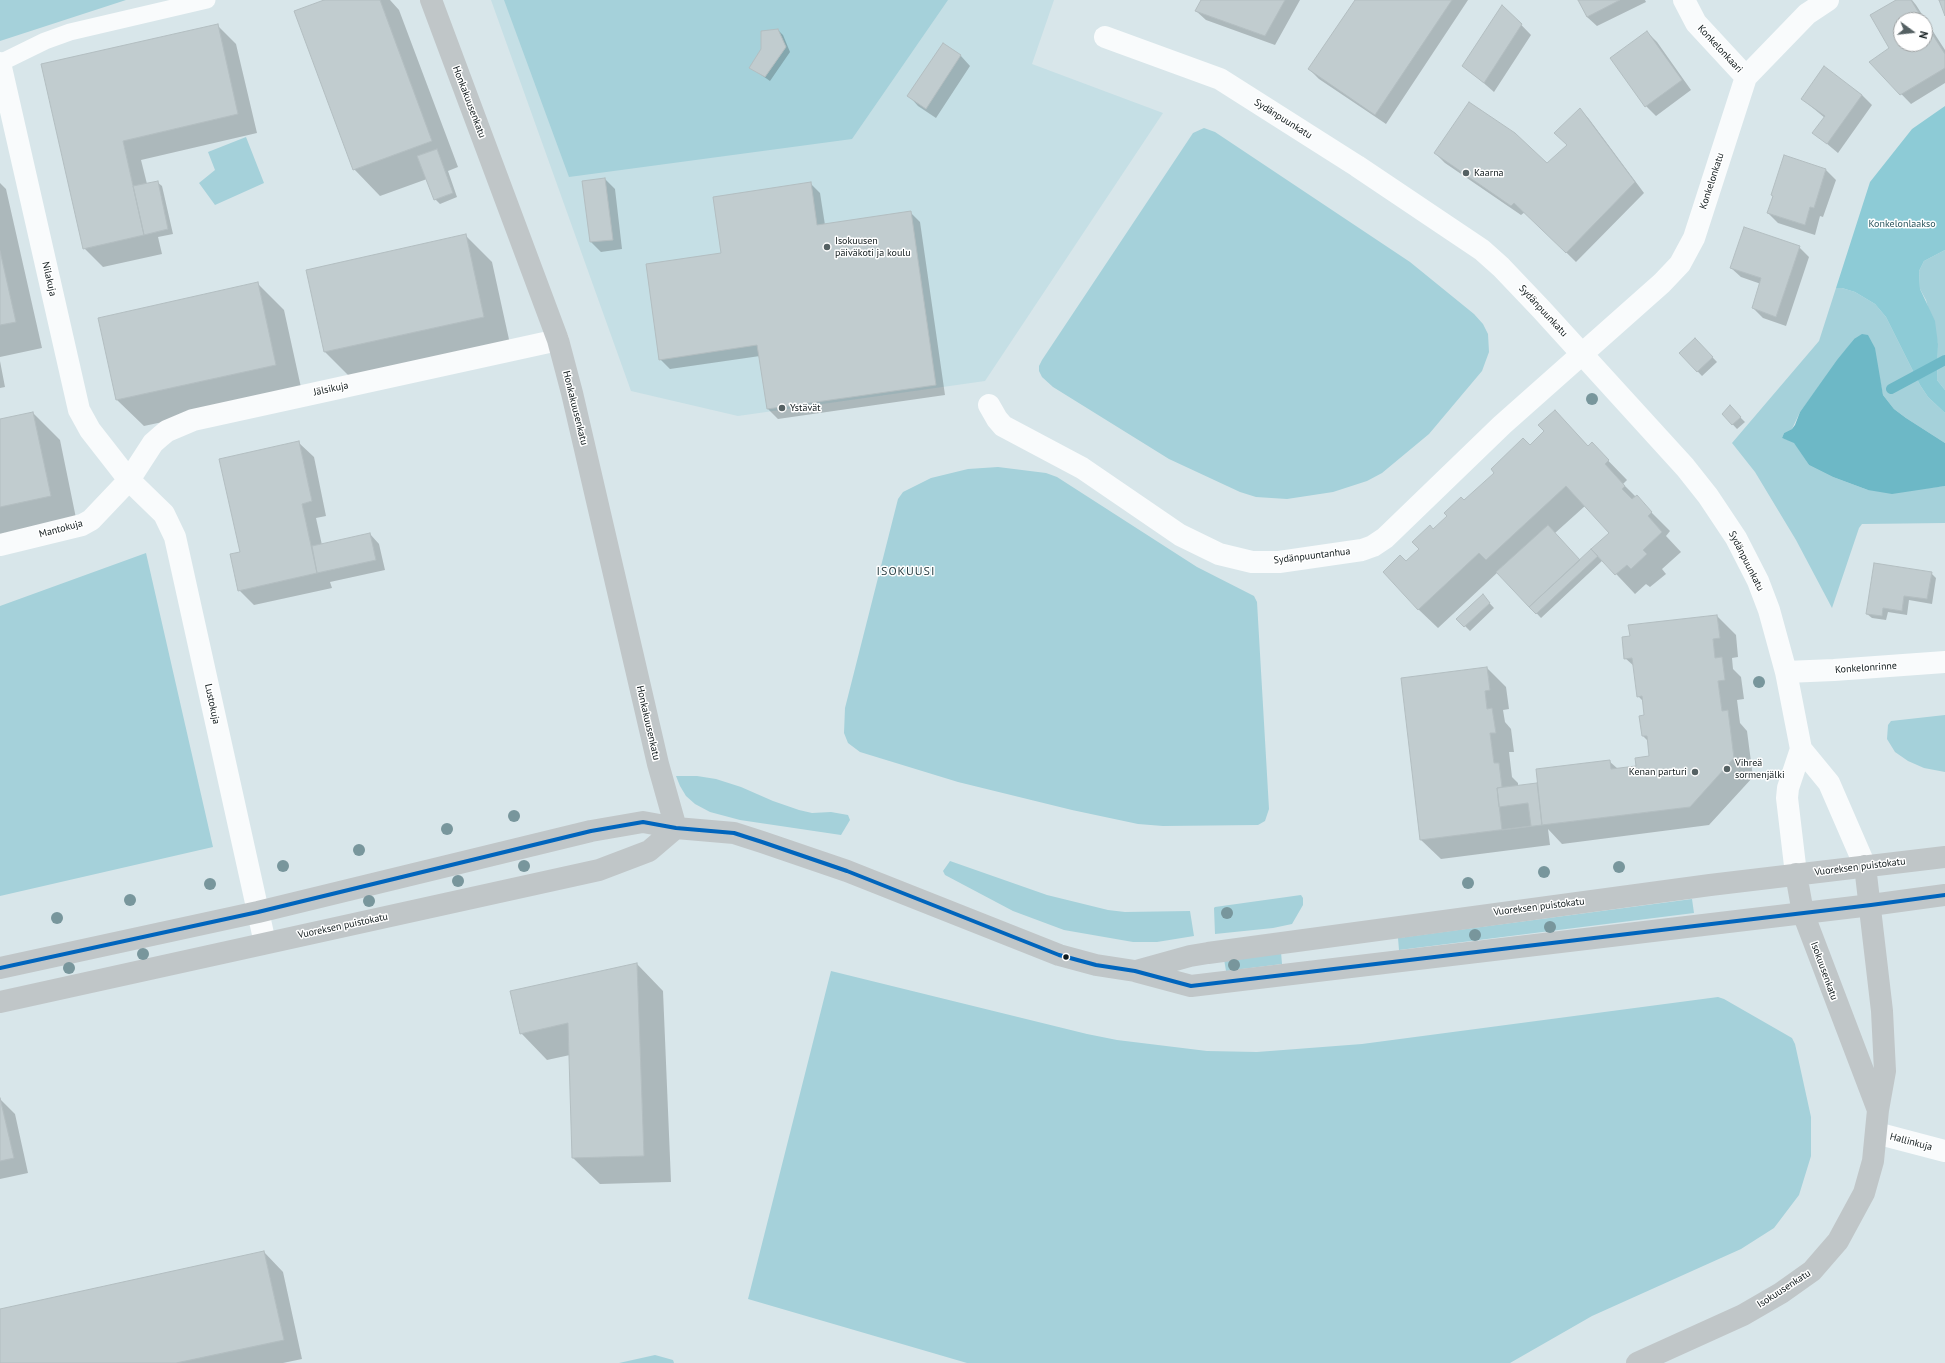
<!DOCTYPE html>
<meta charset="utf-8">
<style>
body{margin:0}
#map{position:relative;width:1945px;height:1363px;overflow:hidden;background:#d8e6ea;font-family:"PT Sans",sans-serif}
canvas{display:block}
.north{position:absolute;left:1893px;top:12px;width:40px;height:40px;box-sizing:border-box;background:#fff;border:1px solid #9fa3a4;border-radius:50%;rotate:105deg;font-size:11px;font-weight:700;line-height:16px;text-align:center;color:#0f191b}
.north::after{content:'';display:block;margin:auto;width:14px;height:18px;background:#556163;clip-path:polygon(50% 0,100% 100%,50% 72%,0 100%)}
</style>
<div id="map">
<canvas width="1945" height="1363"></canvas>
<div class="north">N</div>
</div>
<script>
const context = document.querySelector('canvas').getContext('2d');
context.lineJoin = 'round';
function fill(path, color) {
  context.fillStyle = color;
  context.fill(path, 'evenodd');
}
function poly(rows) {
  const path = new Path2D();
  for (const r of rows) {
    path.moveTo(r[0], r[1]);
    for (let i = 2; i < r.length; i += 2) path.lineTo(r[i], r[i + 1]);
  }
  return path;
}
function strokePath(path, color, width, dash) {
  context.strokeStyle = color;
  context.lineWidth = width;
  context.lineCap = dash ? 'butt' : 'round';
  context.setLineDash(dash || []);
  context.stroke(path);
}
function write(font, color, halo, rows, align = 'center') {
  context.font = font + ' "PT Sans",sans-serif';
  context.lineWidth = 3;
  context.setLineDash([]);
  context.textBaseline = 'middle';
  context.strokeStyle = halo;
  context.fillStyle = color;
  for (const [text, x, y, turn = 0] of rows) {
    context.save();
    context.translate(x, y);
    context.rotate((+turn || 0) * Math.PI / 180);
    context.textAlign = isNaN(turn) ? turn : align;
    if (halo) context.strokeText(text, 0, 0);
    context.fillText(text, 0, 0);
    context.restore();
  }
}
const built = poly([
 [491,0,1054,0,1032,64,1163,113,985,381,738,416,631,391]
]);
const green = poly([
 [0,0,126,0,0,41],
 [504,0,948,0,852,139,569,177],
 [1204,128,1215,132,1410,262,1474,314,1483,324,1488,334,1489,352,1482,371,1429,434,1382,473,1367,481,1333,492,1287,499,1256,497,1240,492,1169,459,1053,387,1042,377,1039,371,1039,366,1042,360,1193,133],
 [246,137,264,183,215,205,199,183,215,170,208,152],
 [1945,250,1945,390,1937,380,1938,344,1926,300,1920,289,1919,271,1924,261],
 [1836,288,1842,288,1855,292,1875,304,1886,317,1920,385,1928,397,1945,413,1945,443,1906,418,1894,409,1883,395,1879,376,1854,339,1800,412,1792,429,1784,433,1782,438,1794,442,1809,465,1833,477,1868,490,1919,489,1945,486,1945,523,1862,524,1859,528,1832,608,1796,540,1755,472,1732,443,1819,341],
 [998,467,1046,473,1057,477,1197,567,1254,596,1257,602,1269,809,1265,821,1258,825,1163,826,1138,824,1072,810,958,782,860,752,848,743,844,733,845,708,898,499,903,492,931,478,968,469],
 [146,553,213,847,0,896,0,606],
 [1945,715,1945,772,1924,768,1908,761,1895,752,1887,739,1888,725,1891,721],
 [676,776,697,776,716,779,741,787,773,801,799,810,812,813,831,812,848,815,850,820,841,835,740,820,710,812,695,804,686,796,680,786],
 [950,861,1047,895,1108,910,1125,912,1190,911,1194,936,1157,942,1133,942,1064,930,1013,911,945,875,943,871],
 [1301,895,1303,898,1303,905,1292,924,1273,928,1215,934,1214,908,1215,907],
 [1692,899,1694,913,1399,950,1398,938],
 [1281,952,1282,964,1226,971,1224,959],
 [831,971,1087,1034,1117,1040,1207,1051,1257,1052,1362,1044,1718,997,1724,999,1792,1038,1795,1044,1811,1117,1811,1156,1799,1195,1774,1228,1741,1249,1592,1316,1510,1363,967,1363,748,1299],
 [655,1355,673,1360,674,1363,619,1363]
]);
const forest = poly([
 [1945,106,1945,250,1924,261,1919,271,1920,289,1935,321,1938,344,1937,380,1945,390,1945,413,1928,397,1920,385,1886,317,1875,304,1855,292,1842,288,1836,288,1870,182,1912,129]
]);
const water = poly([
 [1862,334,1868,335,1875,348,1883,395,1894,409,1906,418,1945,443,1945,486,1892,494,1868,490,1833,477,1809,465,1794,443,1782,438,1784,433,1792,429,1795,425,1800,412,1837,360,1854,339]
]);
const shadow = poly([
 [327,0,390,0,399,10,458,167,448,171,457,197,440,204,435,199,427,179,380,196,354,169],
 [1202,0,1300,0,1275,45,1206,20,1196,11],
 [1356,0,1468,0,1386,124,1319,79,1309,69],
 [1579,0,1645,0,1646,2,1597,26,1587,17],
 [1898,0,1912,0,1916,5,1945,50,1945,83,1911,104,1871,63,1891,48],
 [1901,20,1925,20,1925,44,1901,44],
 [1503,6,1531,35,1494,92,1463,65],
 [217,25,236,44,257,133,141,160,147,184,157,182,162,186,173,234,158,237,162,254,103,267,84,248,42,64],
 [778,30,783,35,790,52,770,81,750,67],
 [1647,32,1657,42,1691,90,1656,116,1646,106],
 [943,44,961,56,970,66,936,118,918,106,909,96],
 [1824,68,1862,95,1872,105,1838,153,1814,133,1825,118,1802,99],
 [1580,109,1589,119,1644,193,1576,262,1525,212,1521,215,1445,163,1435,153,1547,165,1568,145],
 [1784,156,1826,170,1836,180,1823,217,1820,216,1815,235,1778,223,1768,213],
 [605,179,615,189,622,249,601,252,591,242],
 [0,183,6,189,42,348,0,357],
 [810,183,820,193,825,225,910,212,920,222,945,395,778,419,768,409,760,356,670,369,660,359,722,254],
 [466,236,492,262,510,344,352,379,325,352,307,270],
 [1799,247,1809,257,1786,326,1763,318,1753,308,1761,284,1741,277,1731,268],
 [258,284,284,310,302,392,144,426,117,400],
 [1695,339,1717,362,1702,376,1680,353],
 [0,361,5,387,0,388],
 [1730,407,1745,422,1737,429,1723,414],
 [1555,411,1589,447,1592,444,1627,480,1623,484,1670,531,1666,536,1681,552,1662,569,1666,574,1650,587,1646,584,1635,594,1603,560,1541,618,1498,572,1438,628,1418,609,1406,563,1420,549,1434,530,1545,432],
 [1585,506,1610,533,1580,561,1555,533],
 [33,413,60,440,77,523,0,539,0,420],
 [299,443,314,457,326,516,316,518,322,545,370,534,379,544,385,570,330,582,332,588,254,605,239,590],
 [1931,573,1936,578,1932,604,1909,600,1907,615,1888,612,1886,620,1872,618,1867,614],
 [1483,596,1494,608,1470,631,1458,619],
 [1717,616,1736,635,1738,657,1732,658,1733,669,1741,677,1744,699,1737,700,1740,723,1747,731,1753,777,1709,825,1562,844,1548,829,1550,845,1441,859,1421,840,1487,668,1506,687,1509,709,1503,710,1505,722,1511,729,1514,752,1509,752,1512,777,1518,783,1518,786,1537,784,1539,786,1609,761,1618,769,1637,767,1651,757,1649,742,1643,736,1646,716,1644,702,1638,696,1635,667,1625,658,1631,636],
 [637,964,663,991,671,1182,600,1184,573,1158,570,1055,547,1060,521,1033],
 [0,1099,15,1114,28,1173,0,1179],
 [264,1252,283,1272,302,1359,283,1363,0,1363,0,1310]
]);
const stream = poly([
 [1891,389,1945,360]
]);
const building = poly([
 [324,0,380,0,432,141,353,170,294,11,324,0],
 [1201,0,1285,0,1265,36,1195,11,1201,0],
 [1355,0,1452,0,1375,115,1308,69,1355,0],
 [1578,0,1620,0,1587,17,1578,0],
 [1896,0,1911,0,1923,20,1901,20,1901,44,1925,44,1925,23,1945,54,1945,68,1900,95,1869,62,1889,48,1870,15,1896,0],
 [1939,0,1945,0,1945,16,1939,0],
 [1502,5,1522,24,1484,83,1462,66,1502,5],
 [218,24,238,114,123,141,144,235,83,249,41,64,218,24],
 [778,29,786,47,765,77,749,68,761,49,761,31,778,29],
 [1647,31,1682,80,1645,107,1610,58,1647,31],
 [943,43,961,55,926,109,907,96,943,43],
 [1824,66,1862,95,1827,144,1812,133,1825,116,1801,99,1824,66],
 [1469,102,1515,133,1547,163,1567,145,1554,133,1580,108,1635,182,1566,253,1514,203,1511,206,1434,153,1469,102],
 [437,149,453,193,434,200,417,156,437,149],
 [1784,155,1826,169,1814,208,1810,207,1805,225,1767,213,1773,196,1771,195,1784,155],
 [605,178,613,240,590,242,582,181,605,178],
 [158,181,168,229,144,235,133,186,158,181],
 [811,182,817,225,911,211,936,385,767,409,757,345,659,360,646,264,721,253,713,197,811,182],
 [1744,227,1800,246,1776,317,1752,308,1761,278,1730,268,1744,227],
 [466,234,484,317,324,352,306,270,466,234],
 [0,251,16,322,0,325,0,251],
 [258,282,276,365,116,400,98,318,258,282],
 [1695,338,1713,357,1697,372,1679,353,1695,338],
 [1730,405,1741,417,1732,425,1722,414,1730,405],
 [1555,410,1588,446,1592,442,1609,460,1605,464,1625,486,1622,489,1632,499,1637,495,1652,512,1648,516,1662,532,1643,550,1647,554,1631,569,1627,565,1615,575,1591,549,1609,533,1566,486,1486,560,1479,553,1418,610,1383,572,1400,555,1406,561,1419,549,1412,542,1430,525,1433,529,1447,516,1444,513,1461,497,1464,500,1494,473,1491,469,1523,438,1530,445,1544,431,1538,425,1555,410],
 [33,412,51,496,0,507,0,419,33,412],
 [299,441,312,501,302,504,317,573,238,591,230,554,240,552,219,459,299,441],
 [1548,525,1580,560,1529,607,1496,572,1548,525],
 [370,533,376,560,317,573,312,546,370,533],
 [1591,549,1598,556,1536,614,1529,607,1591,549],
 [1874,563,1932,572,1927,599,1904,596,1902,611,1883,608,1882,616,1866,614,1874,563],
 [1483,594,1490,603,1464,627,1456,619,1483,594],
 [1717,615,1720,638,1713,639,1715,658,1722,657,1725,680,1718,681,1722,711,1728,710,1734,758,1690,807,1542,825,1536,769,1610,760,1611,769,1636,766,1635,758,1649,756,1647,736,1642,736,1639,716,1644,715,1642,696,1637,697,1632,658,1624,659,1622,637,1630,636,1628,625,1717,615],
 [1487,667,1490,690,1485,691,1487,709,1492,708,1496,733,1490,733,1494,763,1499,763,1502,787,1497,788,1499,807,1528,803,1531,826,1420,840,1401,678,1487,667],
 [1537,783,1542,825,1502,830,1497,788,1537,783],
 [637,963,644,1156,572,1158,568,1023,520,1034,510,991,637,963],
 [0,1098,14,1158,0,1161,0,1098],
 [264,1251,284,1340,176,1363,0,1363,0,1309,264,1251]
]);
const lane = poly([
 [0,63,45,41,70,32,207,0]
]);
const street = poly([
 [1684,0,1696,23,1746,77],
 [1105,37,1220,79,1357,166,1482,250,1501,267,1541,309,1685,467,1708,496,1736,538,1758,581,1769,610,1786,672,1801,749,1788,788,1787,798,1796,874],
 [0,63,79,410,90,430,129,480,164,514,175,537,265,943],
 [989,405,997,419,1003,426,1082,468,1180,535,1219,554,1252,562,1279,562,1362,550,1373,546,1385,538,1502,425,1662,283,1680,264,1694,238,1746,77,1807,14,1828,0],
 [0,545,82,525,91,520,129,480,153,443,161,436,167,431,193,420,558,340],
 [1786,672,1834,670,1945,662],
 [1801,749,1829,783,1865,866],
 [1876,1133,1945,1151]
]);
const secondary = poly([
 [431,0,558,340,572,393,658,764,676,828],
 [1796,874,1803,913,1878,1110],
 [0,968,258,912,591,831,643,822,676,828,734,833,762,842,847,871,1059,955,1096,965,1135,971,1191,986,1871,905,1945,895],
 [1136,971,1190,956,1208,953,1710,885,1945,857],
 [0,1002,599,870,649,851,676,828],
 [1637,1363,1743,1315,1781,1293,1812,1271,1838,1241,1864,1193,1873,1161,1878,1110,1885,1071,1882,1011,1865,866]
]);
const bus1 = poly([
 [0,968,258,912,591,831,643,822,676,828,734,833,762,842,847,871,1059,955,1096,965,1135,971,1191,986,1871,905,1945,895]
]);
const trees = [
 [1592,399],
 [1759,682],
 [514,816],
 [447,829],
 [359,850],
 [283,866],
 [524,866],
 [1619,867],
 [1544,872],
 [458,881],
 [1468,883],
 [210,884],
 [130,900],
 [369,901],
 [1227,913],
 [57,918],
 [1550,927],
 [1475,935],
 [143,954],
 [1234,965],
 [69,968]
];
const markers = [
 [1466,173,4,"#556163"],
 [827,247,4,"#556163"],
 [782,408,4,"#556163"],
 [1727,769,4,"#556163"],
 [1695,772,4,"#556163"],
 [1066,957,3.5,"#0f191b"]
];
const streetNames = [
 ["Konkelonkaari",1720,49,47],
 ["Honkakuusenkatu",469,102,69],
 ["Sydänpuunkatu",1283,119,32],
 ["Konkelonkatu",1712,181,-72],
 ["Nilakuja",49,279,77],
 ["Sydänpuunkatu",1543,311,47],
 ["Jälsikuja",331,389,-12],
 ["Honkakuusenkatu",575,408,76],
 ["Mantokuja",61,529,-15],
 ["Sydänpuuntanhua",1312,556,-7],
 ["Sydänpuunkatu",1746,561,63],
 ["Konkelonrinne",1866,668,-4],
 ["Lustokuja",212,704,78],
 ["Honkakuusenkatu",648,723,77],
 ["Vuoreksen puistokatu",1860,867,-7],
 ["Vuoreksen puistokatu",1539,907,-7],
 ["Vuoreksen puistokatu",343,926,-12],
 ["Isokuusenkatu",1824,971,70],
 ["Hallinkuja",1911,1142,15],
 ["Isokuusenkatu",1784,1289,-33]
];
const poiNames = [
 ["Kaarna",1474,173],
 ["Isokuusen",835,241],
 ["päiväkoti ja koulu",835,253],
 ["Ystävät",790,408],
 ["Vihreä",1735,763],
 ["sormenjälki",1735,775],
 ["Kenan parturi",1687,772,"right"]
];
const parkNames = [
 ["Konkelonlaakso",1902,224]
];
const quarterNames = [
 ["ISOKUUSI",906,572]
];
fill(built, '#c5dfe5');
fill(green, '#a5d1da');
fill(forest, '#8dcbd6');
fill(water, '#6db8c6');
fill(shadow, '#0003');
strokePath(stream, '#6db8c6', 10);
fill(building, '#c1cccf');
strokePath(building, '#b3bec1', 1);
strokePath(lane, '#f9fbfc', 17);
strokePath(street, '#f9fbfc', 22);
strokePath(secondary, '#c0c6c8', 22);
strokePath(bus1, '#0065bd', 4);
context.fillStyle = '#78969c';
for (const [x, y] of trees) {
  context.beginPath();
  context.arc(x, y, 6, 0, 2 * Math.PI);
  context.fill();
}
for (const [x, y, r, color] of markers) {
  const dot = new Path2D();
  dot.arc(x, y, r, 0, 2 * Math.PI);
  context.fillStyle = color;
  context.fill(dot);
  strokePath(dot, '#fff', 1.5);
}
write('10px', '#0f191b', '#fff', streetNames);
write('10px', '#0f191b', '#fff', poiNames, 'left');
write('10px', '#29555d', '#fff', parkNames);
context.letterSpacing = '1px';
write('12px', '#293f43', '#fff', quarterNames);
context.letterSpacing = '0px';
</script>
